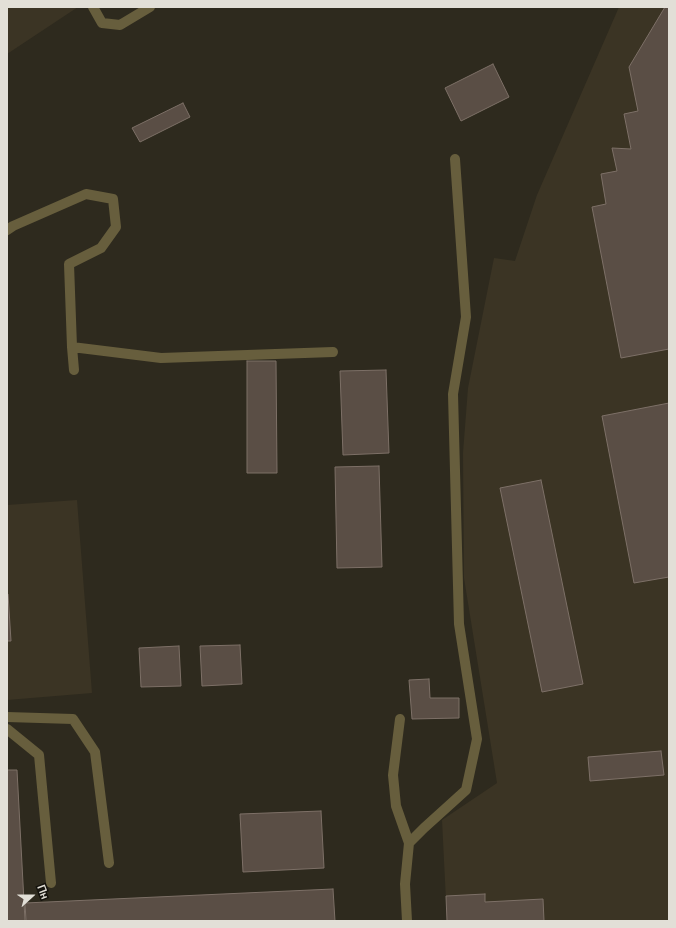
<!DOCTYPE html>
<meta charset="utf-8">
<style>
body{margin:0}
#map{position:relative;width:676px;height:928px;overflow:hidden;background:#2e2a1e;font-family:Lato,sans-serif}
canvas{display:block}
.frame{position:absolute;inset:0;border:8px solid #e2dfd7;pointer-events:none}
.north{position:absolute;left:12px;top:876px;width:40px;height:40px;-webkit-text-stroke:3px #14120d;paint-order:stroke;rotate:69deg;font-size:11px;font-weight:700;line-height:16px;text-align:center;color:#e2dfd7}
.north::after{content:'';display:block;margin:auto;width:14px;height:18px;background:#e2dfd7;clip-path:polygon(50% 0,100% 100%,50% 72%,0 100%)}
</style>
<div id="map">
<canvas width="676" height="928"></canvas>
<div class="frame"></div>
<div class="north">Пн</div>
</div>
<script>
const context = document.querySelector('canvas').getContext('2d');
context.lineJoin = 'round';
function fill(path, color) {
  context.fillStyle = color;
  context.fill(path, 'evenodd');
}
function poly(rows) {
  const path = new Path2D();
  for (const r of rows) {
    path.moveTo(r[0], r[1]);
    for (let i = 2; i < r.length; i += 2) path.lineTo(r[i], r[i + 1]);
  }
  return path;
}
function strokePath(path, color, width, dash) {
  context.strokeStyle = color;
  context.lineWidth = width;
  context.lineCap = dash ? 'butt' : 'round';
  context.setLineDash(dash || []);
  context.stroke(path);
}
const industrial = poly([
 [7,7,78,7,7,54],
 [619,7,669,7,669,921,447,921,442,820,497,783,464,578,463,453,468,388,494,258,515,261,537,195],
 [77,500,92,693,7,700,7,505]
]);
const building = poly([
 [665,7,669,7,669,349,621,358,592,207,606,204,601,174,617,171,612,148,631,149,624,114,638,111,629,67,665,7],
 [493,64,509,97,461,121,445,88,493,64],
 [183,103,190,117,140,142,132,128,183,103],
 [247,361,276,361,277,473,247,473,247,361],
 [386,370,389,453,343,455,340,371,386,370],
 [669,403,669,577,634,583,602,416,669,403],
 [379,466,382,567,337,568,335,467,379,466],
 [541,480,583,684,542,692,500,488,541,480],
 [7,594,8,594,11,641,7,641,7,594],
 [240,645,242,684,202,686,200,646,240,645],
 [179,646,181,686,141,687,139,648,179,646],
 [429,679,430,698,459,698,459,718,412,719,409,680,429,679],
 [661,751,664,775,590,781,588,757,661,751],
 [7,770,17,770,25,921,7,921,7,770],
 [321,811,324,868,243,872,240,814,321,811],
 [333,889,335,921,26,921,25,903,333,889],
 [485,894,485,902,543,899,544,921,447,921,446,896,485,894]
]);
const minor = poly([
 [93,7,102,23,120,25,150,7],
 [7,230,13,226,86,194,113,199,116,227,101,248,69,264,72,347,74,370],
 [72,347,161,358,333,352],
 [7,717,73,719,95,752,109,863],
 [400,719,393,775,396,806,409,843],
 [7,729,39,755,51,883],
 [407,921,405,884,409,843,424,828,466,790,477,739,459,624,453,394,466,317,455,159]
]);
fill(industrial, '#3b3424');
fill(building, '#5a4e45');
strokePath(building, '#7d7067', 1);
strokePath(minor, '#675e3d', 10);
</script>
